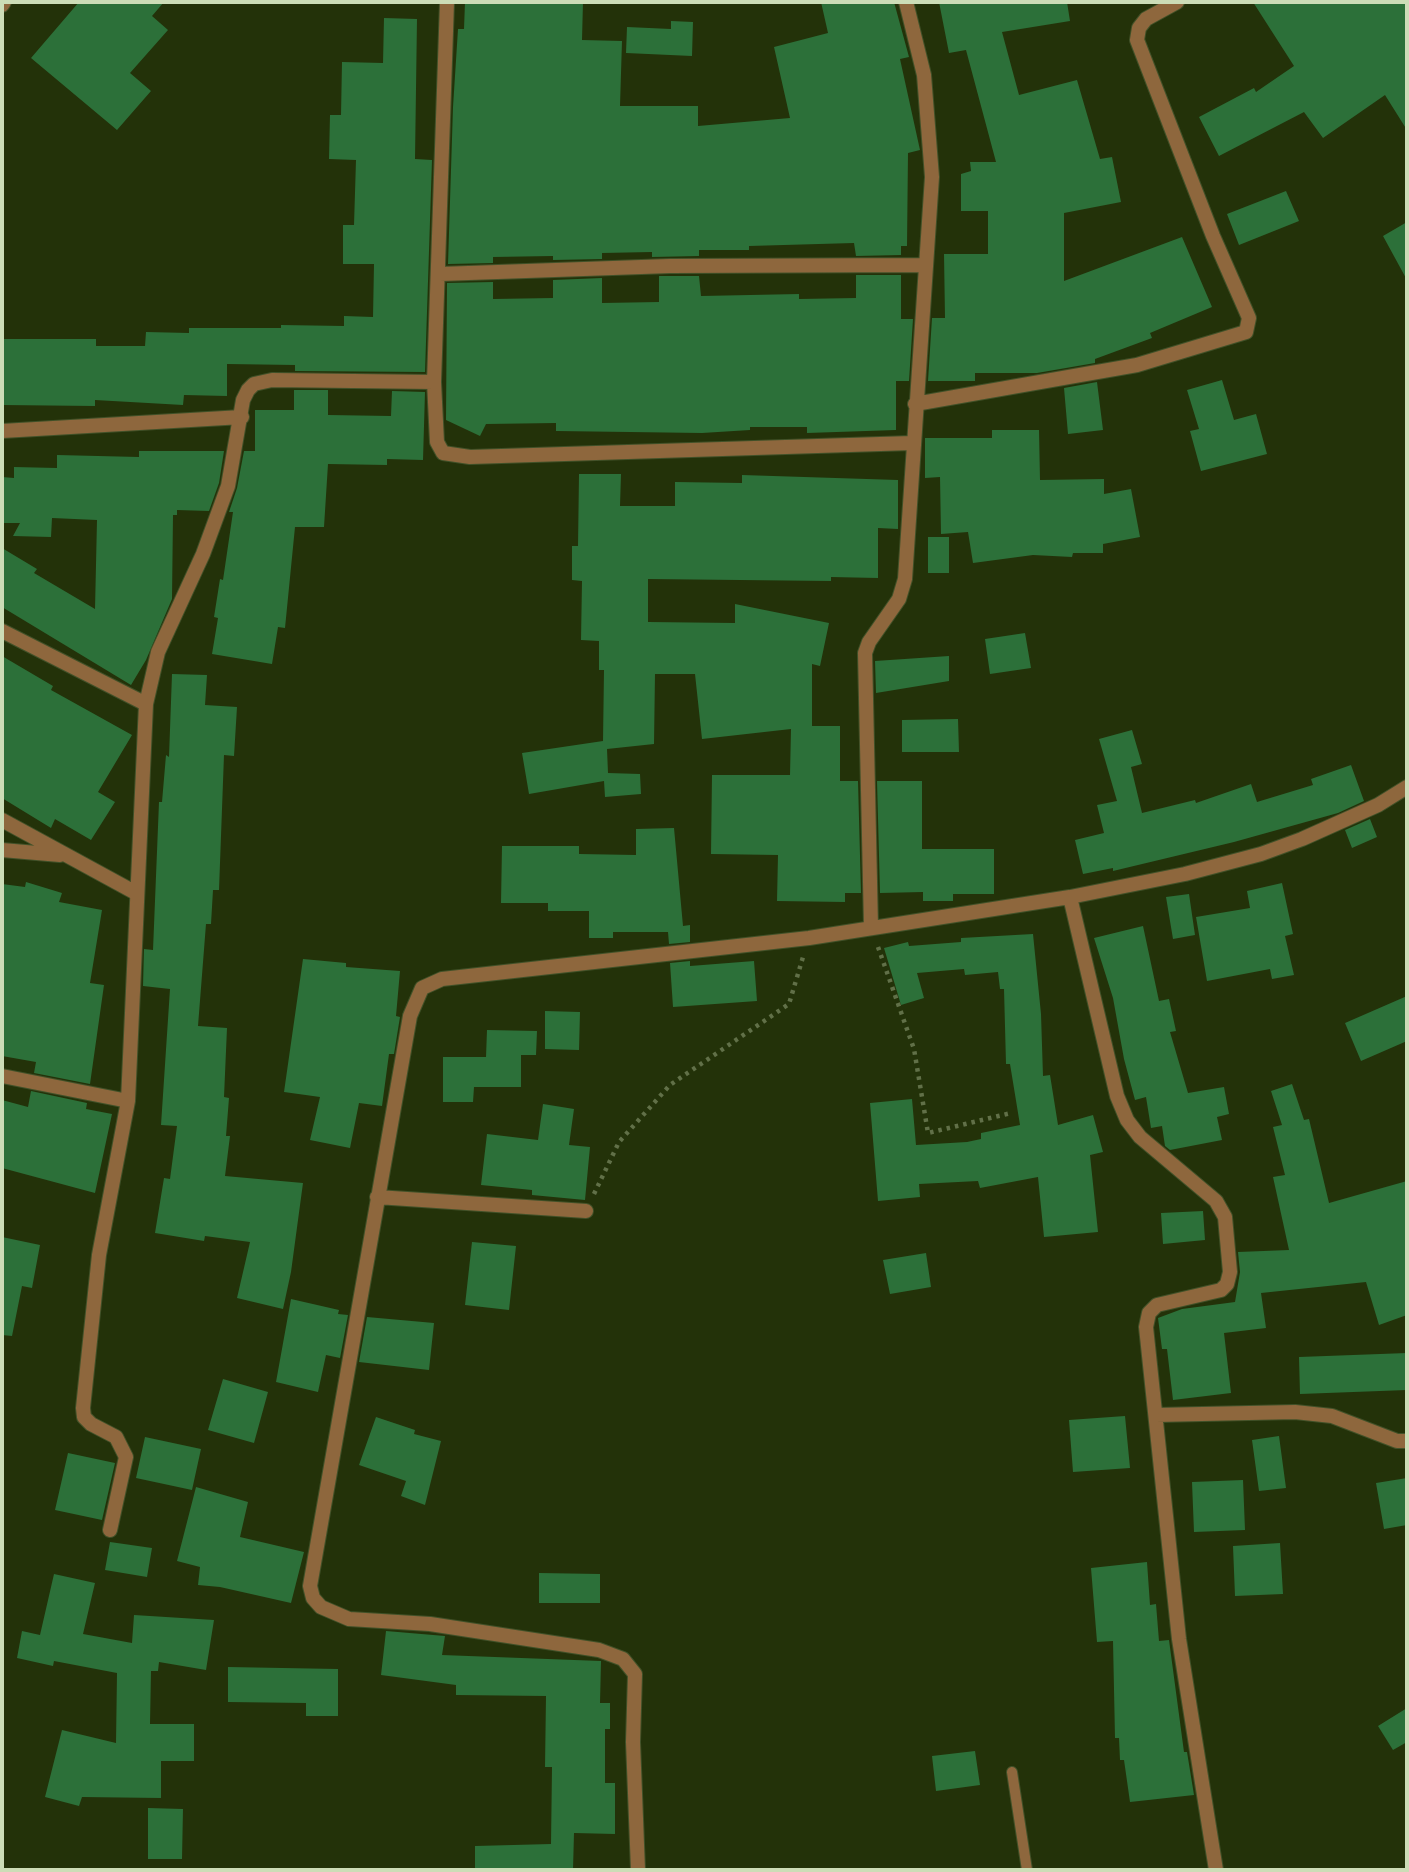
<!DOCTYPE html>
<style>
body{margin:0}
#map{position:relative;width:1409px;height:1872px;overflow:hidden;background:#233209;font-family:Karla,sans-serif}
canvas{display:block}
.frame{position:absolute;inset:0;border:4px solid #ccddb7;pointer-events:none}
</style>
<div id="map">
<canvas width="1409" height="1872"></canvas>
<div class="frame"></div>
</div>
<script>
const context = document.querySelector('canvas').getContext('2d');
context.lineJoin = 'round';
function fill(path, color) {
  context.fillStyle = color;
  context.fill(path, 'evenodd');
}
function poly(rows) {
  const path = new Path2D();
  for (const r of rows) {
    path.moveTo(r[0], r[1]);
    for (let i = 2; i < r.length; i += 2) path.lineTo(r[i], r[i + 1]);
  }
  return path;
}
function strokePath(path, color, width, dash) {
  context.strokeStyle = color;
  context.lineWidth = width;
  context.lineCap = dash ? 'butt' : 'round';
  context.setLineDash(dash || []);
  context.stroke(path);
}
const building = poly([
 [79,2,164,2,152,16,168,30,130,73,151,91,117,130,31,58],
 [465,2,583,2,582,40,622,41,620,106,698,106,698,126,790,118,774,47,828,33,821,2,894,2,909,57,900,59,920,150,908,153,907,246,901,246,901,255,856,256,854,243,749,246,749,250,699,250,699,256,652,257,652,252,602,253,602,259,553,260,553,256,493,257,493,263,448,264,453,107,458,29,464,29],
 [939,2,1067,2,1070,21,1002,32,1019,95,1077,80,1100,159,1112,157,1121,202,1064,213,1064,281,1182,237,1212,307,1150,333,1152,338,1095,359,1095,363,1037,373,975,373,975,381,928,381,932,318,945,318,944,254,988,254,988,211,961,211,961,174,971,171,970,162,996,162,966,50,949,53],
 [1253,2,1407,2,1407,130,1385,95,1323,138,1304,112,1219,156,1199,117,1254,88,1256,92,1294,66],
 [384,18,417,19,415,159,432,160,425,372,295,371,295,365,227,364,227,396,184,395,183,405,95,400,95,406,2,405,2,339,96,339,96,346,145,346,146,332,189,333,189,328,281,328,281,325,344,326,344,316,373,317,374,264,343,264,343,225,354,225,356,160,329,159,330,115,341,115,342,62,383,63],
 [671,21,693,22,692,56,626,53,627,27,671,29],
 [1286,191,1299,221,1239,245,1227,214],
 [1407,222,1407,280,1383,236],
 [856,275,901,275,901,319,913,319,909,381,896,381,896,430,807,433,807,427,750,427,750,430,702,433,556,431,556,423,486,424,480,436,446,420,447,283,493,282,493,299,553,298,553,280,602,278,602,303,659,302,659,276,699,276,701,296,799,294,799,299,856,298],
 [1222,380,1234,420,1256,414,1267,454,1201,471,1190,431,1199,429,1187,390],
 [1097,382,1103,430,1068,434,1064,388],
 [294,390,328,390,328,415,391,416,392,391,425,392,423,460,387,459,387,465,328,464,324,527,295,527,285,628,278,627,272,664,212,654,218,618,214,617,220,579,223,580,233,512,229,512,237,488,244,451,255,451,255,410,294,410],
 [992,430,1039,430,1040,480,1104,479,1104,494,1131,489,1140,537,1103,544,1103,553,1073,553,1072,557,1033,555,973,563,968,532,941,534,940,477,925,478,925,438,992,438],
 [139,451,224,451,219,483,209,511,177,510,177,515,173,515,172,599,146,660,131,685,2,607,2,548,37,569,34,573,95,609,97,520,52,518,51,537,13,536,20,523,2,523,2,477,14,478,14,467,57,468,57,455,139,457],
 [579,474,621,474,620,506,675,506,675,482,742,483,742,475,898,480,898,529,878,528,878,578,831,577,831,581,648,579,648,622,735,623,735,604,829,623,820,666,812,664,812,726,840,726,840,781,858,781,861,893,845,893,845,902,777,901,778,855,711,854,712,775,790,775,791,729,702,739,695,674,655,674,654,744,607,749,608,773,640,774,641,794,605,797,604,781,529,794,522,753,603,741,604,670,599,670,599,641,581,640,582,581,572,580,572,546,578,546],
 [928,537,949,537,949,573,928,573],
 [1025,633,1031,668,990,674,985,639],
 [2,656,53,686,51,690,132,735,98,792,115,802,91,840,55,819,51,828,2,798],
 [949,656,949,681,876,693,875,661],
 [172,674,207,675,205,705,237,707,234,756,224,755,219,890,213,890,211,924,206,924,198,1026,227,1028,224,1097,229,1098,226,1136,230,1136,225,1176,303,1183,291,1272,283,1309,237,1298,250,1242,205,1236,204,1241,155,1233,164,1178,170,1179,177,1126,161,1125,170,989,143,986,144,949,153,950,159,802,162,802,166,755,169,757],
 [958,719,959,752,902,752,902,720],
 [1132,730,1142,764,1131,767,1142,813,1195,800,1196,803,1251,784,1257,802,1313,785,1311,779,1351,765,1364,801,1338,813,1234,842,1113,871,1113,868,1083,874,1075,840,1104,833,1097,805,1117,801,1099,739],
 [877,781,922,781,922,849,994,849,994,894,953,894,953,901,923,901,923,892,880,893],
 [1370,819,1377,837,1352,848,1345,830],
 [674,828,683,926,690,925,690,942,669,944,668,932,613,932,613,938,589,938,589,911,548,911,548,903,501,903,502,846,579,846,579,854,636,855,636,829],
 [26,882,62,893,59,902,102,910,90,983,104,985,90,1084,34,1073,36,1062,2,1056,2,884,25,887],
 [1282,883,1293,934,1285,936,1294,975,1272,979,1270,969,1207,981,1196,917,1250,908,1247,891],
 [1189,894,1195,935,1173,939,1166,897],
 [1143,926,1159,1001,1169,999,1176,1031,1170,1032,1188,1093,1224,1087,1229,1114,1217,1117,1222,1140,1170,1150,1165,1146,1162,1126,1151,1128,1146,1097,1135,1100,1124,1059,1113,998,1094,938],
 [1033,934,1041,1014,1043,1076,1050,1075,1058,1125,1093,1115,1103,1152,1090,1155,1098,1232,1044,1237,1038,1177,980,1188,978,1181,919,1184,920,1197,878,1201,870,1103,912,1099,916,1145,967,1142,981,1139,981,1133,1020,1125,1010,1064,1006,1064,1004,989,1000,989,998,972,965,975,964,969,917,973,924,998,901,1005,884,948,908,942,909,946,961,942,961,938],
 [303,959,346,963,346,967,400,971,396,1016,400,1017,394,1054,389,1054,382,1106,359,1103,350,1148,310,1140,320,1097,284,1092],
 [690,961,690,966,754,961,757,1001,673,1007,670,963],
 [1407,996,1407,1041,1361,1061,1345,1023],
 [545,1011,580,1012,579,1050,545,1049],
 [487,1030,537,1031,536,1055,521,1055,521,1087,474,1087,473,1102,443,1102,443,1057,486,1057],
 [1292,1084,1304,1120,1309,1119,1329,1203,1407,1181,1407,1315,1379,1325,1366,1282,1261,1293,1266,1328,1224,1333,1231,1393,1173,1400,1167,1349,1162,1349,1158,1318,1182,1309,1235,1302,1240,1272,1238,1252,1289,1250,1273,1177,1285,1175,1273,1127,1282,1125,1271,1091],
 [31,1091,87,1103,86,1109,112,1114,95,1193,2,1168,2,1100,28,1107],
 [543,1104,574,1109,569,1145,590,1147,585,1200,532,1195,532,1190,481,1185,487,1134,538,1140],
 [1203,1211,1205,1240,1163,1244,1161,1213],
 [2,1237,40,1245,32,1288,22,1286,12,1336,2,1335],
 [472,1242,516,1246,509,1310,465,1305],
 [926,1253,931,1287,890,1294,883,1260],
 [291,1299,339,1310,338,1314,348,1315,340,1358,326,1355,318,1392,276,1382],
 [367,1317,434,1323,429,1370,359,1362],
 [1407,1353,1407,1390,1300,1394,1299,1357],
 [223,1379,268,1392,254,1443,208,1430],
 [1125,1416,1130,1468,1073,1472,1069,1420],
 [376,1417,415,1430,414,1434,441,1441,425,1505,401,1496,406,1481,359,1465],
 [1279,1436,1286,1488,1259,1491,1252,1440],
 [145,1437,201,1449,192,1490,136,1478],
 [68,1453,115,1463,102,1520,55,1510],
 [1407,1478,1407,1525,1384,1529,1376,1483],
 [1243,1480,1245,1530,1194,1532,1192,1482],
 [196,1487,248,1502,240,1537,304,1552,291,1603,220,1587,198,1585,200,1567,177,1561],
 [110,1542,152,1548,147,1577,105,1570],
 [1280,1543,1283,1594,1235,1596,1233,1546],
 [1147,1562,1150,1605,1156,1604,1159,1641,1169,1640,1184,1752,1187,1752,1194,1795,1130,1802,1124,1760,1120,1760,1119,1738,1115,1738,1113,1641,1097,1642,1091,1568],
 [539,1573,600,1574,600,1603,539,1603],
 [54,1574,95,1583,83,1634,132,1643,134,1615,214,1620,206,1670,159,1662,158,1671,151,1671,150,1724,194,1724,194,1761,161,1761,161,1798,82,1797,79,1806,45,1797,62,1730,116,1743,117,1673,54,1661,53,1666,17,1658,22,1631,40,1635],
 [386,1631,445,1636,442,1655,601,1661,600,1703,610,1703,610,1729,605,1729,605,1783,615,1783,615,1834,574,1833,573,1870,475,1870,475,1846,551,1844,552,1767,545,1767,546,1696,456,1695,456,1685,381,1675],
 [228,1667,338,1669,338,1716,306,1716,306,1703,228,1702],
 [1407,1708,1407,1742,1393,1750,1378,1726],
 [975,1751,980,1785,936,1791,932,1756],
 [148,1808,183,1809,182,1859,148,1859]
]);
const path = poly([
 [878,947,914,1049,928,1133,1011,1113],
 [594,1194,619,1142,670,1085,789,1004,803,957]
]);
const lane = poly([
 [1012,1772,1027,1870]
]);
const street = poly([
 [447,2,434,382,437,442,443,453,470,457,912,443],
 [2,5,4,2],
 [440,274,670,266,925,265],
 [915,404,1137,365,1246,332,1249,318,1213,236,1137,40,1139,28,1146,19,1177,2],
 [2,431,242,417],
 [2,631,146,704,128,1101,2,1076],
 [146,704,158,652,203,554,228,486,243,400,248,390,254,384,272,380,434,382],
 [2,820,136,893],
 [2,850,60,855],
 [1070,897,1117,1096,1127,1120,1140,1137,1216,1201,1225,1217,1230,1272,1227,1284,1221,1290,1157,1305,1149,1313,1146,1327,1179,1639,1216,1870],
 [871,927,865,653,869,642,899,599,905,579,932,177,924,75,906,2],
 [377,1197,586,1211],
 [1156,1415,1295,1412,1332,1416,1397,1441,1407,1441],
 [110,1530,126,1457,116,1437,91,1424,84,1417,83,1408,99,1255,128,1101],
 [638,1870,633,1742,635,1674,623,1659,599,1650,430,1624,349,1619,321,1607,313,1598,310,1586,410,1016,422,988,442,979,809,938,1070,897,1185,874,1261,854,1302,839,1378,805,1407,787]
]);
fill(building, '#2c7039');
strokePath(lane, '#415128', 12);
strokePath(street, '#415128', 16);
strokePath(path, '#617048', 4.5, [3.5, 5]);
strokePath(lane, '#8e673d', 10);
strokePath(street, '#8e673d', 14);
</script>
